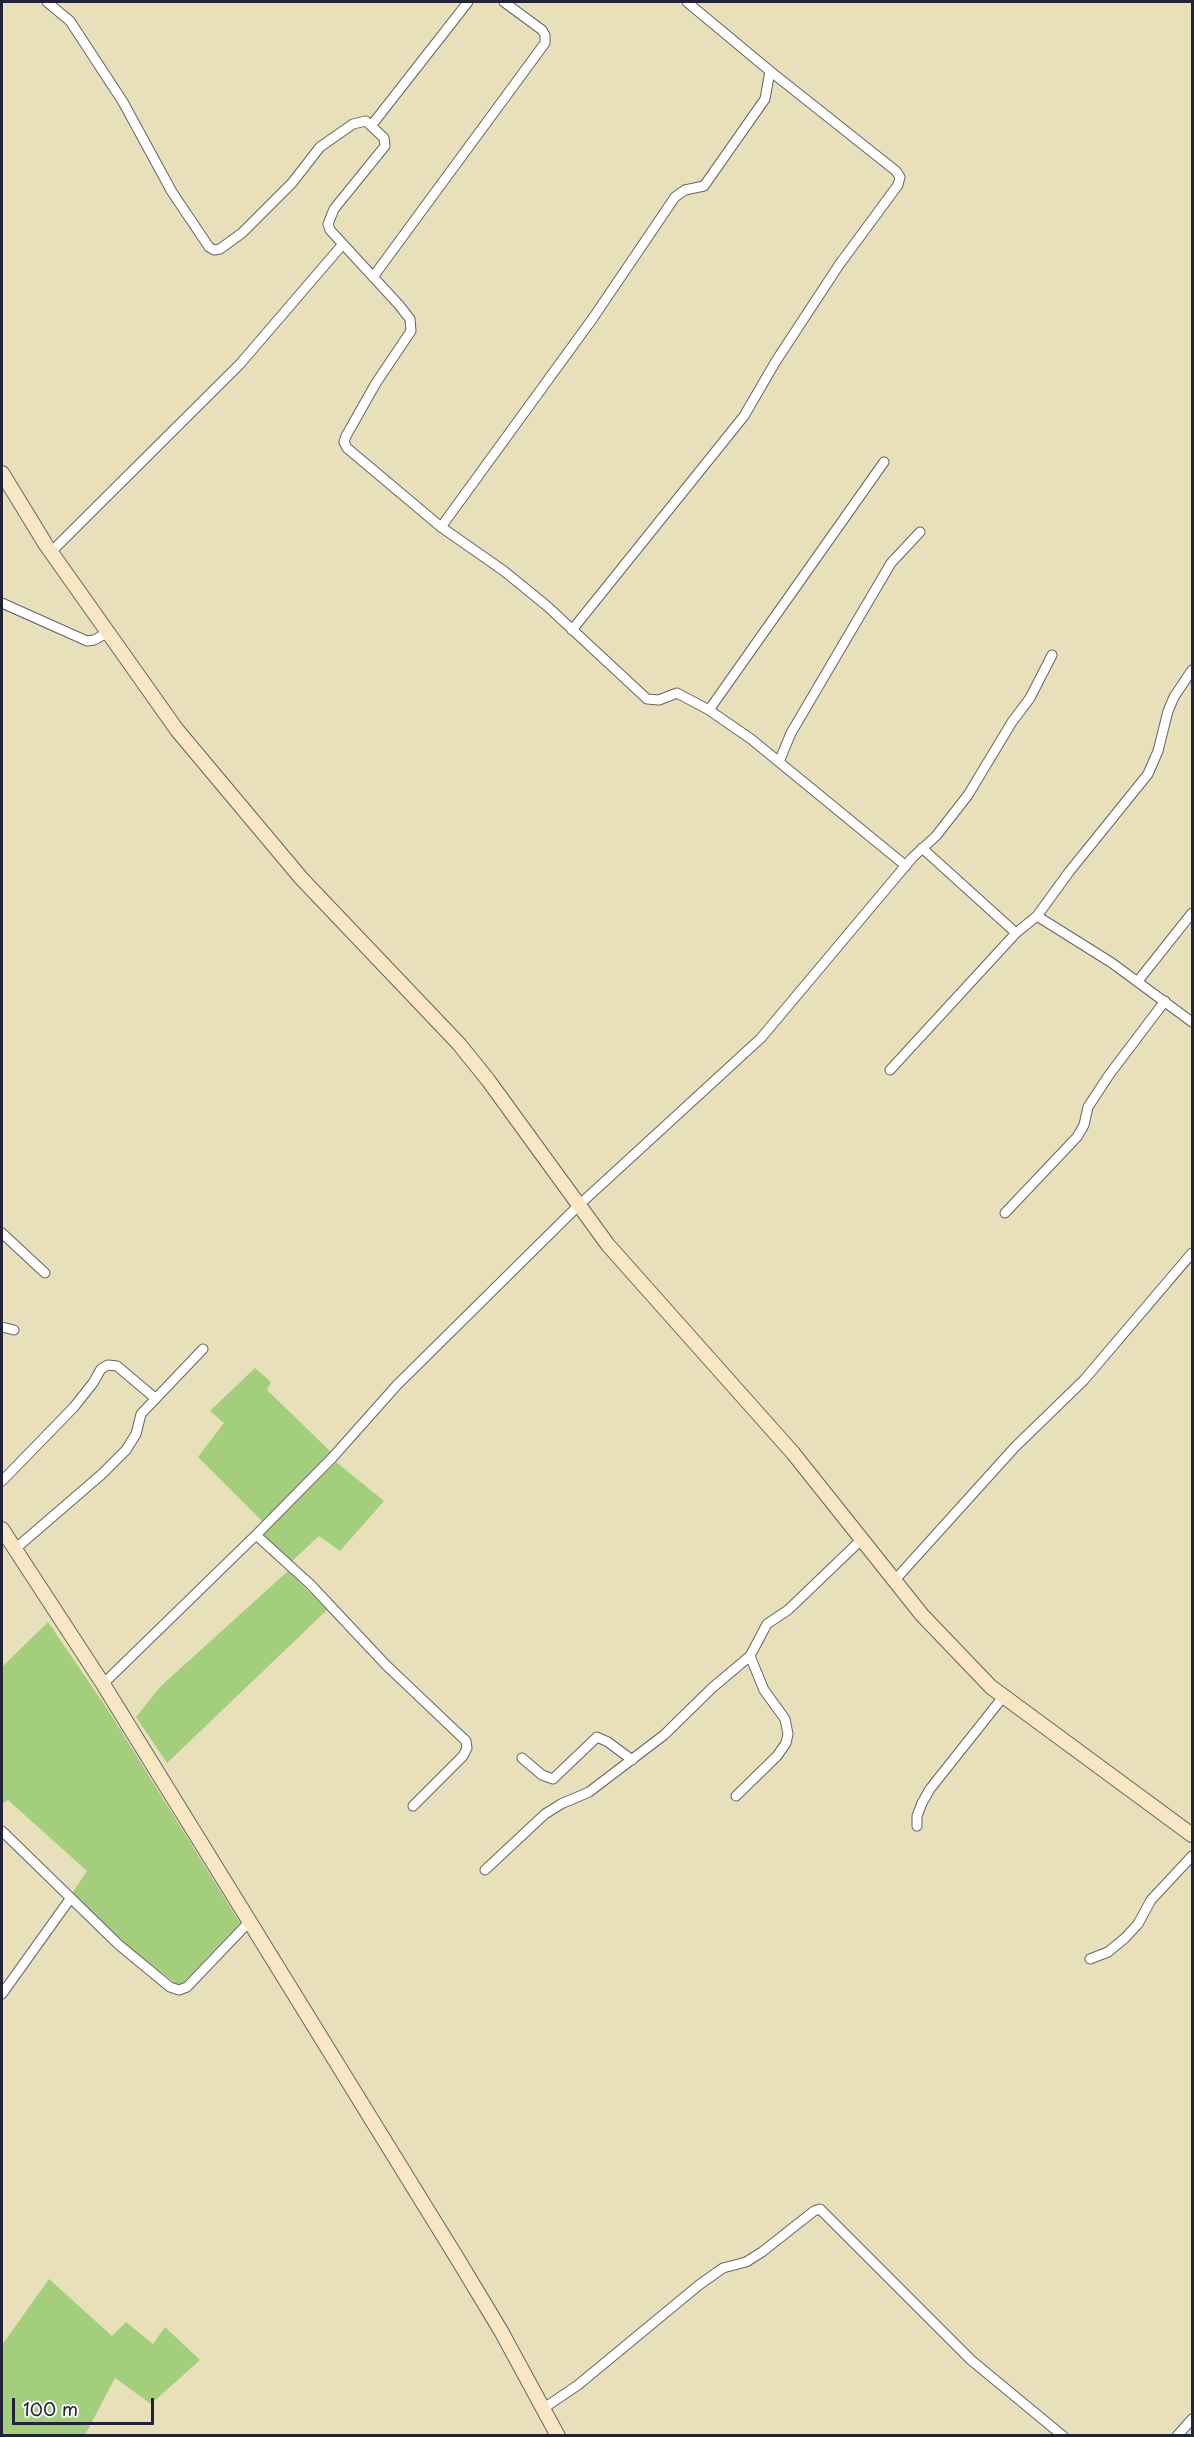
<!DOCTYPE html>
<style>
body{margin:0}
#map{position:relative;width:1194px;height:2437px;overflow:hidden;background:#e7e0ba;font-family:"Playpen Sans",sans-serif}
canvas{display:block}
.frame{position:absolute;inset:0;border:3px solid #22223b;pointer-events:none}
.scale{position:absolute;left:12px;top:2398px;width:142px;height:27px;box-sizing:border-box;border:3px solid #22223b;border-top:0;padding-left:8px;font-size:18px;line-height:21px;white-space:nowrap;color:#22223b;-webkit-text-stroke:4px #f6f6f2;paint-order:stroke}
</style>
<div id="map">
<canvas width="1194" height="2437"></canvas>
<div class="frame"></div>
<div class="scale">100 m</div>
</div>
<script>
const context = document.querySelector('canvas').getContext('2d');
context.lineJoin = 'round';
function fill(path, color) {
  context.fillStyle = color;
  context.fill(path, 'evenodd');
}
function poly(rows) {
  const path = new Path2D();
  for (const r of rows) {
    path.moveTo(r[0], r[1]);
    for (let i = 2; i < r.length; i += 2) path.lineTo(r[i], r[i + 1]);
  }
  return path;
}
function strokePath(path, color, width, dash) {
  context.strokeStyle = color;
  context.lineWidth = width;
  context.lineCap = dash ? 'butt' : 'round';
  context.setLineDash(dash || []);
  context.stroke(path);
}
const green = poly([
 [255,1368,271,1382,267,1390,332,1453,263,1522,198,1457,224,1423,210,1411],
 [336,1462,384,1501,340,1551,319,1536,291,1562,261,1535],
 [288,1571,327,1610,167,1763,136,1717,161,1686],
 [48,1622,108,1710,240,1923,183,1983,178,1985,110,1933,71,1895,87,1871,8,1800,2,1804,2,1667],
 [49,2279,112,2336,126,2322,153,2344,165,2327,200,2360,151,2404,115,2378,85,2435,2,2435,2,2345]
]);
const street = poly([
 [47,2,70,21,123,102,172,192,209,247,214,250,220,249,242,233,292,183,320,147,353,124,366,121,384,138,385,146,334,209,328,224,330,230,399,305,410,319,411,331,376,383,346,436,344,442,347,448,441,527,504,571,547,606,647,699,659,700,677,693,709,710,751,739,906,866],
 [371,126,468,2],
 [373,277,545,43,545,35,542,30,504,2],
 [441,527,593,318,675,197,685,190,704,186,765,99,770,71,687,2],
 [51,552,240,364,343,244],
 [2,603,87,641,94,640,107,633],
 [572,630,744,416,776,361,839,265,898,185,900,177,896,171,770,71],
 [709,710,884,462],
 [779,762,791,733,891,563,920,532],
 [922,848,1016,933,1037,916,1112,963,1192,1022],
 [1037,916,1069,872,1148,774,1158,751,1168,711,1174,697,1192,670],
 [1138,981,1192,913],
 [890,1070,1016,933],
 [1005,1213,1077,1137,1084,1125,1088,1107,1109,1075,1165,1001],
 [2,1233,45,1273],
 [2,1327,14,1330],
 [2,1481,74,1407,93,1383,101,1369,108,1365,117,1366,155,1398],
 [256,1535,310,1584,386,1665,466,1741,467,1748,463,1756,413,1806],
 [15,1549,102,1474,126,1450,136,1434,141,1414,203,1349],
 [894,1581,1015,1447,1084,1380,1192,1253],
 [103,1684,256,1535,332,1458,397,1385,579,1205,761,1038,912,858,936,836,968,795,1012,722,1030,698,1052,655],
 [522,1758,542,1775,553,1779,597,1737,608,1742,632,1760],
 [736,1796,777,1756,786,1743,788,1734,785,1719,764,1690,750,1656],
 [917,1826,917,1816,922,1803,930,1789,1003,1697],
 [2,1831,119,1945,170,1987,179,1990,187,1987,250,1921],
 [485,1870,545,1814,561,1804,589,1792,664,1735,712,1688,750,1656,767,1624,788,1610,861,1540],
 [1090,1959,1108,1952,1125,1938,1138,1924,1151,1900,1192,1856],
 [2,1994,70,1899],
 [544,2408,578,2385,699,2285,723,2268,746,2262,762,2252,814,2211,820,2209,971,2360,1063,2436],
 [1177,2436,1192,2419]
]);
const secondary = poly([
 [2,473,46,545,177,730,301,878,459,1044,488,1080,608,1245,793,1453,922,1615,991,1687,1192,1835],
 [2,1529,103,1684,457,2258,501,2331,558,2436]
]);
fill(green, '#a3ce7b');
strokePath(street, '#676467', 11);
strokePath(secondary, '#676467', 16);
strokePath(street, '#fff', 9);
strokePath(secondary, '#f9e7c3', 14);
</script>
